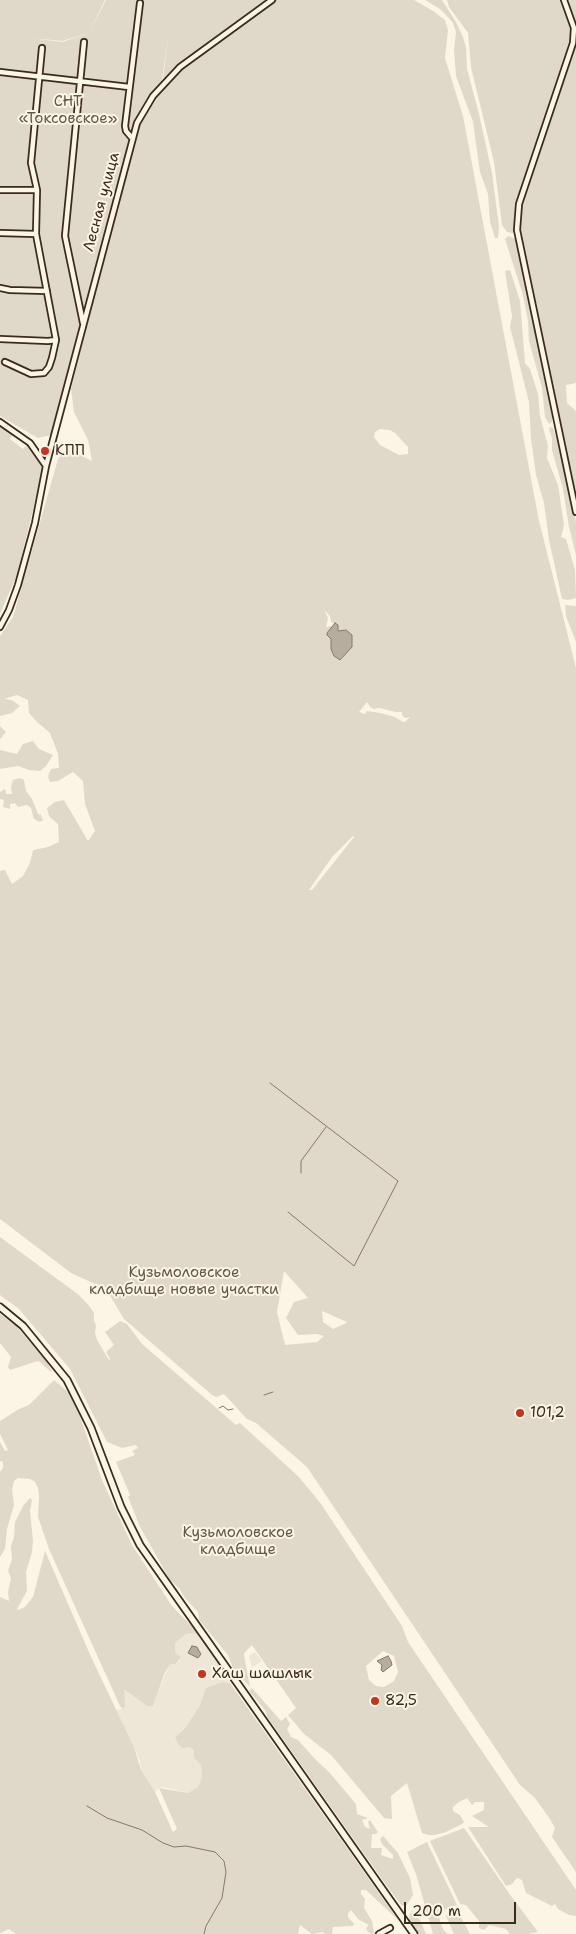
<!DOCTYPE html>
<meta charset="utf-8">
<style>
body{margin:0}
#map{position:relative;width:576px;height:1934px;overflow:hidden;background:#fcf5e5;font-family:"Shantell Sans",sans-serif}
canvas{display:block}
.scale{position:absolute;left:404px;top:1902px;width:112px;height:22px;box-sizing:border-box;border:2px solid #3b2a1e;border-top:0;padding-left:6px;font-size:15px;line-height:18px;white-space:nowrap;color:#3b2a1e;-webkit-text-stroke:4px #fcf5e5;paint-order:stroke}
</style>
<div id="map">
<canvas width="576" height="1934"></canvas>
<div class="scale">200 m</div>
</div>
<script>
const context = document.querySelector('canvas').getContext('2d');
context.lineJoin = 'round';
function fill(path, color) {
  context.fillStyle = color;
  context.fill(path, 'evenodd');
}
function poly(rows) {
  const path = new Path2D();
  for (const r of rows) {
    path.moveTo(r[0], r[1]);
    for (let i = 2; i < r.length; i += 2) path.lineTo(r[i], r[i + 1]);
  }
  return path;
}
function strokePath(path, color, width, dash) {
  context.strokeStyle = color;
  context.lineWidth = width;
  context.lineCap = dash ? 'butt' : 'round';
  context.setLineDash(dash || []);
  context.stroke(path);
}
function write(font, color, halo, rows, align = 'center') {
  context.font = font + ' "Shantell Sans",sans-serif';
  context.lineWidth = 4;
  context.setLineDash([]);
  context.textBaseline = 'middle';
  context.strokeStyle = halo;
  context.fillStyle = color;
  for (const [text, x, y, turn = 0] of rows) {
    context.save();
    context.translate(x, y);
    context.rotate((+turn || 0) * Math.PI / 180);
    context.textAlign = isNaN(turn) ? turn : align;
    if (halo) context.strokeText(text, 0, 0);
    context.fillText(text, 0, 0);
    context.restore();
  }
}
const built = poly([
 [191,1633,200,1635,230,1683,222,1682,206,1688,199,1707,184,1728,175,1737,190,1747,194,1751,194,1758,201,1765,202,1777,198,1787,188,1793,163,1787,159,1788,155,1792,141,1770,140,1761,134,1747,116,1710,123,1709,124,1688,147,1706,153,1706,166,1672,171,1664,177,1664,180,1660,179,1655,175,1652,175,1643,186,1634],
 [255,1652,262,1661,252,1668,249,1656]
]);
const green = poly([
 [0,0,105,0,89,33,62,41,32,38,62,42,89,33,106,0,268,0,173,69,163,79,169,32,162,80,138,118,130,139,52,435,38,438,0,416,0,39,24,38,0,39],
 [276,0,414,0,433,11,445,20,448,30,445,58,463,116,539,521,576,668,576,1872,552,1837,555,1828,550,1819,535,1798,520,1785,307,1467,256,1423,247,1419,224,1394,216,1397,212,1395,124,1319,109,1294,96,1283,95,1284,71,1273,0,1219,0,871,5,870,12,884,23,876,30,863,33,850,48,847,59,842,58,824,49,816,47,808,55,802,64,800,88,841,95,831,85,804,83,781,73,772,58,781,50,782,48,776,51,769,59,768,58,754,50,733,37,722,29,713,28,700,17,695,4,699,12,700,20,706,12,713,0,716,0,636,13,617,58,459,68,449,92,461,88,440,74,412,71,389,134,140,139,125,156,98,182,69],
 [380,429,390,430,395,433,408,447,408,454,399,455,380,445,374,437,375,432],
 [324,610,330,616,331,622,338,626,338,631,346,630,351,638,346,653,337,659,331,649,331,639,329,635,332,626,326,627,328,618],
 [367,702,370,707,374,709,379,708,396,712,402,712,402,715,405,718,410,717,405,722,403,722,395,717,380,713,367,711,365,714,359,712],
 [353,836,354,837,312,890,309,890,332,857],
 [284,1271,308,1298,294,1302,286,1318,298,1335,317,1334,324,1336,317,1342,285,1345,277,1312],
 [322,1311,347,1322,346,1323,333,1329,323,1322],
 [425,0,442,0,456,22,463,37,466,47,467,69,479,114,492,173,499,227,498,238,495,238,490,222,488,194,480,172,473,122,456,76,454,50,456,32,453,23,446,15,440,9],
 [447,0,564,0,574,35,518,203,516,231,513,233,507,232,502,225,494,162,471,67,468,33,449,7],
 [565,0,576,0,576,383,566,385,567,403,576,411,576,505,518,230,520,204,575,36],
 [508,236,516,239,552,416,552,422,549,424,545,417,542,388,529,341,528,321,523,295,505,239],
 [510,270,520,301,525,363,530,369,538,394,540,416,548,446,547,458,558,485,564,525,561,537,566,539,575,570,576,598,568,600,562,599,549,540,544,503,536,475,531,439,529,402,510,327,512,316,505,271],
 [0,425,13,434,10,439,23,449,28,444,34,451,43,469,17,575,0,614],
 [550,427,553,428,561,452,576,522,576,555,569,527,563,489,552,450,552,438,549,429],
 [565,605,576,606,576,642,566,616],
 [0,726,6,732,0,739,0,750,17,754,23,744,33,741,39,749,53,755,46,766,40,771,29,770,18,766,0,769],
 [20,778,24,780,26,791,32,799,38,814,41,815,43,820,40,822,34,819,31,808,27,805,18,807,15,803,10,804,10,809,3,807,4,800,0,799,0,792,5,789,6,794,12,794,11,787,13,780],
 [0,1237,79,1295,90,1307,94,1313,94,1320,96,1326,95,1333,97,1340,109,1360,110,1359,106,1352,114,1345,105,1332,120,1321,127,1324,142,1344,236,1425,240,1423,299,1477,321,1504,402,1626,408,1642,576,1890,576,1916,569,1915,558,1909,555,1904,552,1906,526,1893,522,1880,517,1878,512,1884,506,1886,468,1827,489,1827,472,1816,484,1810,484,1802,475,1802,472,1805,467,1798,459,1802,453,1807,453,1811,460,1815,464,1822,462,1824,446,1832,435,1835,429,1835,422,1833,407,1783,391,1796,392,1819,384,1818,331,1755,304,1734,288,1715,296,1708,252,1645,245,1652,244,1655,250,1687,233,1668,228,1655,199,1620,198,1612,185,1598,179,1588,170,1580,140,1527,128,1497,130,1495,116,1462,135,1455,132,1451,138,1448,136,1445,122,1448,107,1442,70,1369,19,1309,0,1295],
 [383,1651,394,1656,398,1672,394,1681,384,1687,376,1686,369,1680,366,1666],
 [0,1314,16,1326,35,1348,46,1361,52,1371,51,1372,40,1362,38,1361,10,1370,8,1367,11,1357,0,1343],
 [54,1380,67,1391,79,1414,102,1480,132,1545,172,1606,200,1635,191,1633,186,1634,175,1643,175,1652,181,1657,176,1664,171,1664,165,1672,153,1706,147,1706,124,1689,125,1706,123,1709,120,1706,49,1549,38,1517,39,1496,38,1488,35,1482,30,1479,18,1478,14,1481,12,1490,14,1505,7,1529,5,1549,0,1557,0,1472,3,1468,3,1462,0,1461,0,1442,5,1451,8,1450,0,1434,0,1421,19,1409,29,1405],
 [30,1498,32,1500,30,1511,33,1541,32,1552,26,1572,27,1591,17,1609,18,1610,25,1607,33,1597,45,1551,92,1659,134,1747,141,1770,155,1792,173,1832,177,1829,159,1788,188,1793,198,1787,202,1777,201,1765,194,1758,194,1751,190,1747,183,1748,179,1745,175,1737,184,1729,199,1707,206,1688,222,1682,230,1683,398,1920,366,1890,361,1890,361,1894,365,1899,364,1908,372,1921,374,1933,372,1934,368,1932,366,1928,369,1925,358,1919,351,1910,348,1913,348,1917,354,1924,353,1926,333,1927,332,1934,325,1934,323,1932,312,1934,300,1925,298,1934,16,1934,9,1929,0,1933,0,1597,9,1601,8,1592,11,1578,8,1571,12,1559,11,1546,14,1537,15,1522,23,1506],
 [252,1688,281,1721,286,1717,290,1724,287,1729,291,1737,298,1740,315,1759,329,1772,356,1804,357,1814,368,1818,362,1820,365,1827,370,1829,368,1822,370,1820,378,1832,376,1834,372,1834,371,1848,382,1848,381,1855,393,1859,393,1855,382,1844,380,1839,383,1836,398,1853,410,1878,413,1895,406,1906,402,1906,384,1882,268,1718,265,1710,249,1691],
 [464,1828,511,1896,538,1932,528,1934,510,1934,506,1929,489,1925,484,1930,479,1928,479,1921,466,1905,460,1904,430,1841],
 [427,1842,457,1905,439,1912,440,1922,444,1931,448,1934,433,1934,416,1874,407,1852],
 [453,1910,458,1912,470,1934,454,1934,446,1916,448,1912],
 [413,1911,420,1920,426,1934,419,1934,409,1920,410,1913]
]);
const water = poly([
 [335,623,338,625,338,631,346,630,352,635,352,647,340,660,334,656,331,649,331,639,327,635,327,633,335,623],
 [192,1646,197,1647,199,1651,201,1654,198,1658,188,1653,192,1646],
 [388,1656,391,1661,392,1665,383,1672,381,1670,382,1665,377,1661,388,1656]
]);
const stream = poly([
 [270,1083,398,1181,354,1266,288,1212],
 [301,1173,301,1161,326,1127],
 [264,1395,273,1392],
 [219,1408,223,1406,228,1410,233,1409],
 [87,1806,107,1818,142,1830,163,1843,174,1847,186,1846,215,1852,224,1861,226,1872,222,1898,206,1926,204,1934]
]);
const minor = poly([
 [564,0,574,28,573,43,519,204,517,230,576,512],
 [0,72,129,87],
 [132,138,126,131,125,126,140,3],
 [0,190,37,190],
 [0,233,36,234],
 [0,288,10,290,47,291],
 [83,323,65,236,84,42],
 [0,339,48,341,56,340,36,234,37,190,31,163,42,48],
 [5,362,31,374,44,373,49,367,52,358,56,340],
 [0,422,30,443,46,466],
 [0,627,9,610,18,585,35,523,46,466,137,123,153,96,180,67,272,0],
 [379,1934,390,1928]
]);
const major = poly([
 [0,1307,23,1326,67,1380,91,1428,121,1507,140,1545,414,1934]
]);
const markers = [
 [45,451,5,"#c8321e"],
 [520,1413,5,"#c8321e"],
 [202,1674,5,"#c8321e"],
 [375,1701,5,"#c8321e"]
];
const parkNames = [
 ["СНТ",68,102],
 ["«Токсовское»",68,119],
 ["Кузьмоловское",184,1273],
 ["кладбище новые участки",184,1290],
 ["Кузьмоловское",238,1533],
 ["кладбище",238,1550]
];
const streetNames = [
 ["Лесная улица",102,202,-75]
];
const poiNames = [
 ["КПП",55,451],
 ["101,2",530,1413],
 ["Хаш шашлык",212,1674],
 ["82,5",385,1701]
];
fill(built, '#eee6d6');
fill(green, '#e0d8c8');
fill(water, '#b7ad9e');
strokePath(water, '#85796b', 1);
strokePath(stream, '#85796b', 1);
strokePath(minor, '#3b2a1e', 8);
strokePath(major, '#3b2a1e', 9);
strokePath(minor, '#fcf5e5', 4.5);
strokePath(major, '#fcf5e5', 5.5);
for (const [x, y, r, color] of markers) {
  const dot = new Path2D();
  dot.arc(x, y, r, 0, 2 * Math.PI);
  context.fillStyle = color;
  context.fill(dot);
  strokePath(dot, '#fcf5e5', 2);
}
write('15px', '#645648', '#fcf5e5', parkNames);
write('15px', '#3b2a1e', '#fcf5e5', streetNames);
write('15px', '#3b2a1e', '#fcf5e5', poiNames, 'left');
</script>
